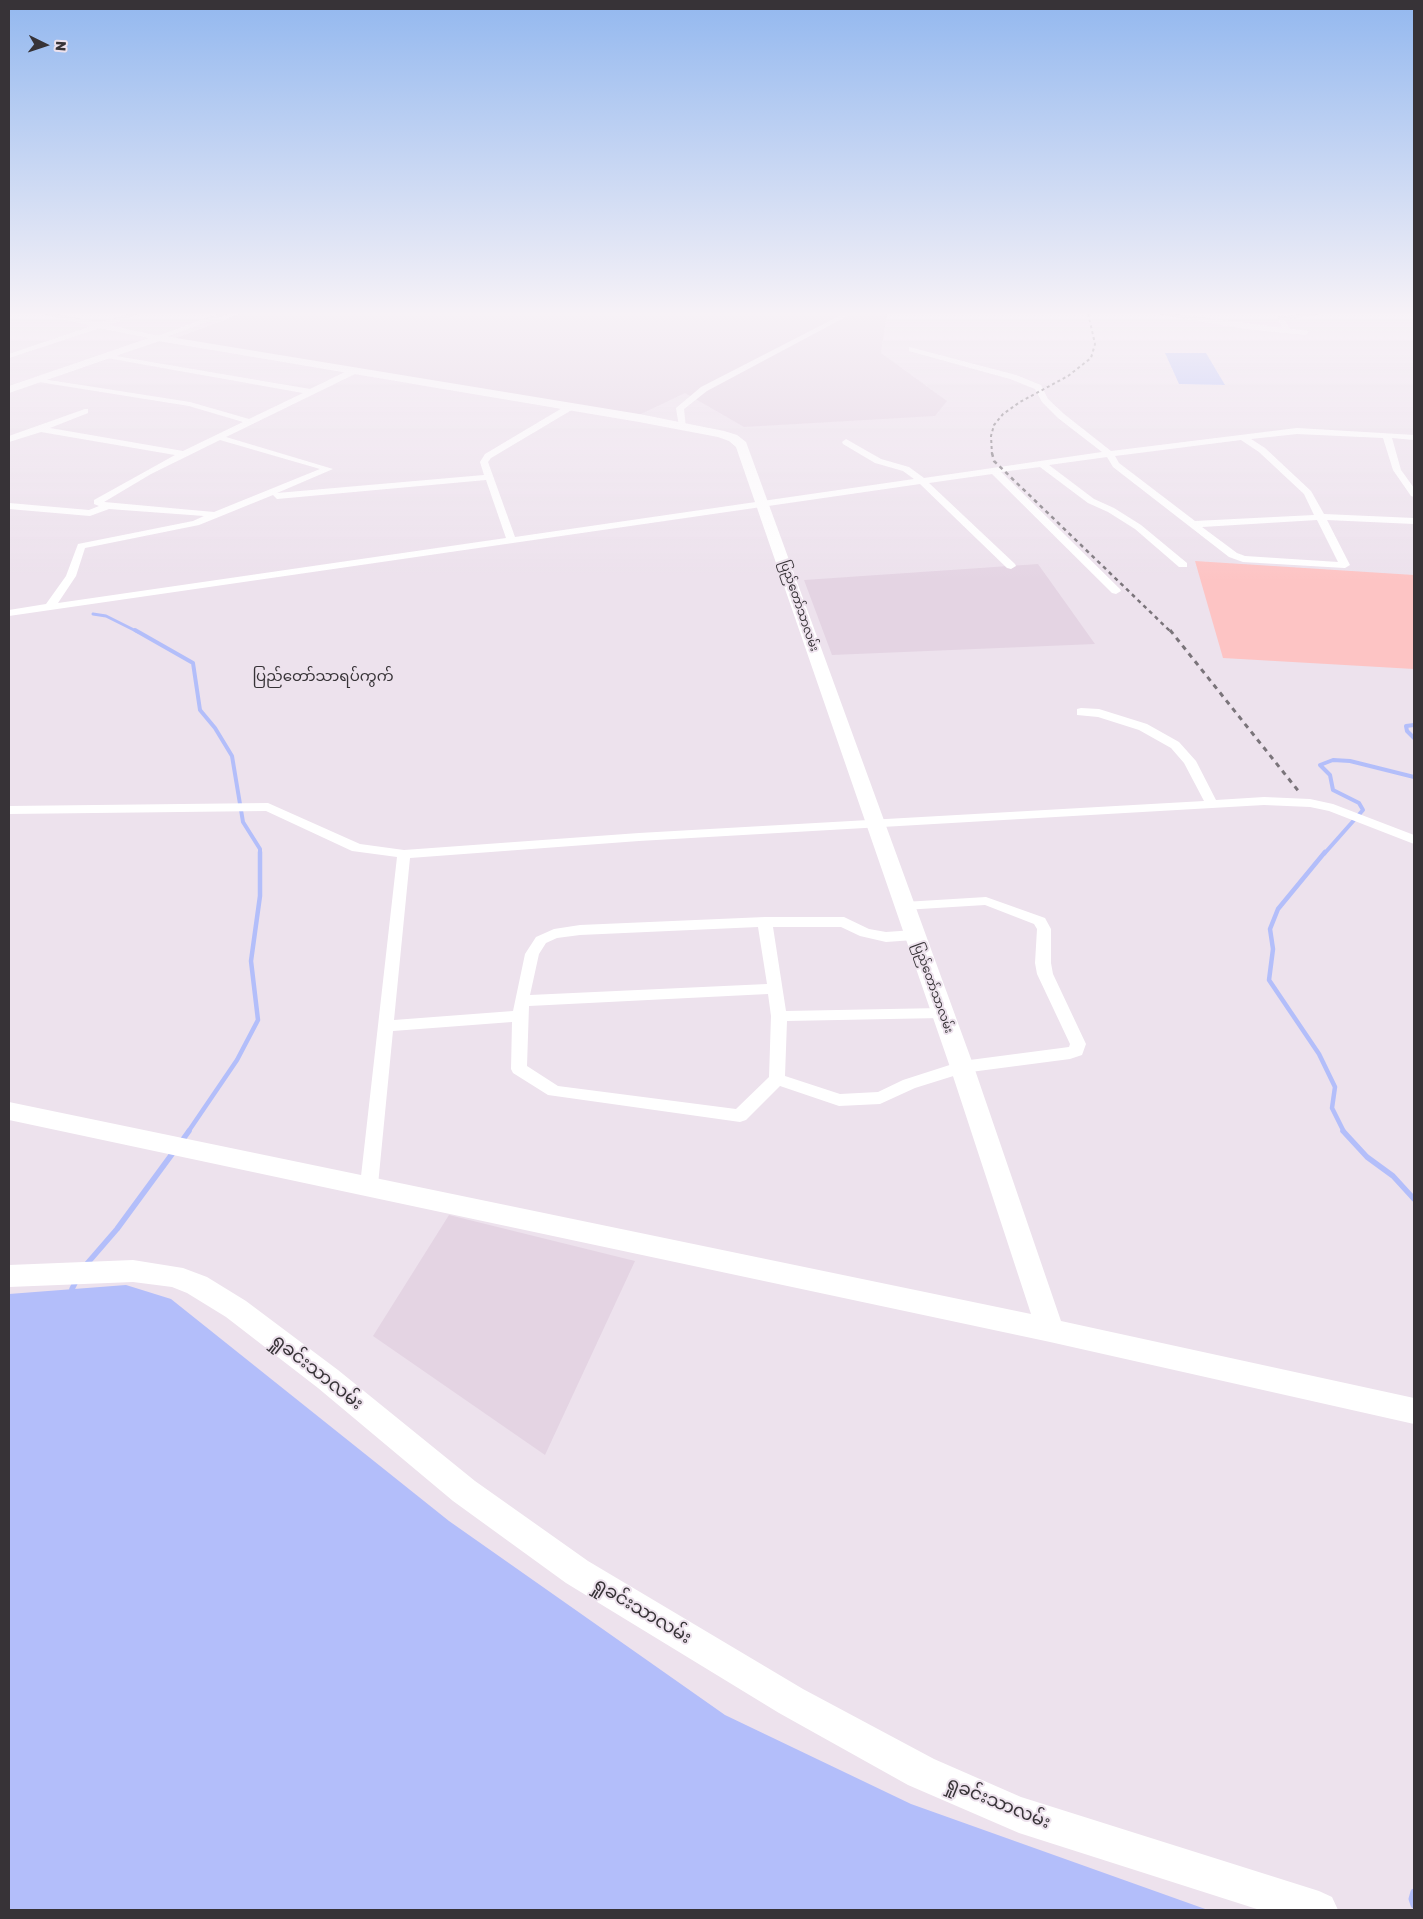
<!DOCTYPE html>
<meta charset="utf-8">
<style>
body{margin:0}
#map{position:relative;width:1423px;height:1919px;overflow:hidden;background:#ede2ed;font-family:Rubik,sans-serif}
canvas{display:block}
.frame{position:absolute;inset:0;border:10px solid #373337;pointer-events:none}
.north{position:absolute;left:20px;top:20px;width:50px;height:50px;-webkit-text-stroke:4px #ede2ed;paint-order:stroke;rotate:94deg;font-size:14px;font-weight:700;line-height:20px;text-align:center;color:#373337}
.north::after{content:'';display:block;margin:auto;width:18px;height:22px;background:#373337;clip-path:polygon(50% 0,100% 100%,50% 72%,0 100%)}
</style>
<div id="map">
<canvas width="1423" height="1919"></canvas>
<div class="frame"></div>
<div class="north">N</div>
</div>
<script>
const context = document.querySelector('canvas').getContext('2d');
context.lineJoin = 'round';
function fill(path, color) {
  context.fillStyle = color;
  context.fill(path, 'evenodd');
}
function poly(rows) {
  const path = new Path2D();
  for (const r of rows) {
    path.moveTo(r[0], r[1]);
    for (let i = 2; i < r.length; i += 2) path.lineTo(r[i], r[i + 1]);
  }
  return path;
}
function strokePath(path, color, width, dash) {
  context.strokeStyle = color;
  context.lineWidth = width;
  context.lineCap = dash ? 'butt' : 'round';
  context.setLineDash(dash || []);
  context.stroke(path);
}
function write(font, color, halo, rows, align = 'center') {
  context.font = font + ' Rubik,"Noto Sans Myanmar",sans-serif';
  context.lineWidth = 4;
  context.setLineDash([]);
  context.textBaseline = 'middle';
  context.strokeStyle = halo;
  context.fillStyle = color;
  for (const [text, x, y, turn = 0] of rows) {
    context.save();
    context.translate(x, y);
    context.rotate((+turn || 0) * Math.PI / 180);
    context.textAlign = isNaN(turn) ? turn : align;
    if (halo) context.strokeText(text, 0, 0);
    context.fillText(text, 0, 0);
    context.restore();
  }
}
const built = poly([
 [243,313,887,313,881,353,947,401,935,416,744,427,685,393,639,415,173,339],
 [1038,564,1095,644,832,655,804,580],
 [449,1215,635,1261,545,1455,373,1336]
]);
const green = poly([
 [1195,561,1414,575,1414,669,1223,658]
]);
const water = poly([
 [1165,353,1206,353,1225,385,1179,384],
 [126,1285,171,1299,449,1521,725,1715,911,1804,1208,1910,9,1910,9,1294]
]);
const streamFar4 = poly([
 [93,614,106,616,138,632]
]);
const streamFar3 = poly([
 [135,630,193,663,200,710,215,728,232,756,243,822,260,849,260,854],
 [1414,725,1406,726,1407,731,1414,738],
 [1324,854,1363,810,1359,803,1333,790,1330,775,1320,765,1333,760,1350,761,1414,777]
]);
const streamFar2 = poly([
 [1325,852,1278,909,1270,929,1273,949,1269,980,1319,1054,1335,1087,1332,1108,1344,1132],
 [188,1132,237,1060,258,1020,251,961,260,896,260,852]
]);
const streamFar1 = poly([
 [1343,1131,1367,1157,1393,1176,1414,1199],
 [181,1142,189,1131],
 [85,1266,117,1229,175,1150],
 [72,1289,77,1279]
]);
const stream = poly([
 [1414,1892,1412,1899,1414,1905]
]);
const street = poly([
 [40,313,52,313,100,323,131,313,140,313,108,325,158,336,221,313,230,313,158,340,100,328,9,358,9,354,92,326,40,313],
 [845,313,853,313,707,391,684,409,686,428,679,426,676,408,701,387,845,313],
 [1152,313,1167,313,1282,328,1278,317,1309,313,1320,314,1284,320,1290,329,1309,331,1306,335,1247,329,1152,313],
 [909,347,1016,375,1041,385,1048,399,1064,414,1111,451,1297,428,1414,435,1414,440,1392,438,1401,470,1414,488,1414,497,1411,496,1393,470,1383,438,1297,434,1251,439,1265,448,1311,491,1324,514,1414,518,1414,524,1327,520,1350,565,1345,568,1243,562,1229,557,1113,467,1107,457,1049,465,1094,499,1114,508,1141,525,1187,563,1187,567,1179,567,1135,529,1108,512,1088,503,1040,467,1001,472,1120,589,1121,591,1116,594,1112,593,992,474,929,483,1015,564,1016,566,1011,569,1007,568,920,484,9,616,9,610,46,604,66,576,78,544,193,521,204,516,109,509,90,516,9,509,9,503,89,510,99,506,94,504,94,500,175,455,41,432,9,442,9,436,85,409,88,409,88,413,50,428,183,451,243,422,189,406,39,382,36,382,36,378,190,402,249,419,303,393,107,358,103,356,104,354,310,389,351,369,357,369,357,373,226,437,333,469,277,493,484,475,480,462,485,454,569,404,575,404,575,408,491,458,488,462,515,537,914,479,903,471,875,463,843,444,842,442,846,439,881,459,909,467,924,478,1102,452,1058,418,1042,402,1035,389,1010,379,909,351,909,347],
 [220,440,320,469,214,512,104,502,151,474,220,440],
 [1241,440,1259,452,1304,494,1314,515,1195,521,1119,463,1115,456,1241,440],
 [486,480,506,538,58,603,76,576,85,548,199,525,273,495,277,499,486,480],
 [1317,520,1338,562,1245,556,1237,553,1202,527,1317,520],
 [1081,708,1099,709,1147,724,1179,742,1196,761,1216,800,1264,797,1310,799,1333,804,1414,835,1414,844,1329,811,1310,807,1264,805,639,841,410,858,394,1020,513,1011,525,954,536,937,554,929,580,925,765,917,844,917,869,929,886,932,914,930,921,935,914,940,886,942,860,936,841,927,773,927,786,1011,941,1008,947,1009,949,1013,947,1017,941,1018,787,1021,785,1076,840,1094,878,1092,903,1080,962,1061,1069,1047,1070,1044,1037,974,1035,963,1037,929,1034,924,985,905,904,910,897,906,904,902,986,897,1045,918,1051,929,1051,963,1053,974,1086,1044,1082,1055,1070,1059,963,1073,915,1088,880,1104,839,1106,780,1086,746,1120,740,1122,548,1095,513,1073,511,1069,512,1022,393,1031,378,1185,375,1190,369,1192,363,1190,360,1185,397,857,352,851,266,811,9,814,9,806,268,803,360,844,404,850,639,833,1204,801,1184,763,1171,748,1139,730,1098,717,1077,715,1077,709,1081,708],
 [758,927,767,984,530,995,539,954,546,943,557,938,580,935,758,927],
 [768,994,771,1016,769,1077,736,1109,558,1086,527,1066,529,1006,768,994]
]);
const secondary = poly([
 [158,335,639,414,724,431,737,435,746,442,974,1067,1061,1321,1414,1398,1414,1424,1050,1342,9,1120,9,1102,1031,1314,950,1067,736,447,729,441,718,437,639,422,159,341,9,393,9,386,158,335],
 [133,1260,183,1268,207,1277,246,1301,338,1370,475,1481,588,1561,803,1689,934,1759,1021,1797,1319,1891,1332,1897,1338,1910,1260,1910,1019,1833,908,1785,779,1713,566,1583,453,1501,318,1388,226,1317,187,1293,172,1287,133,1282,9,1287,9,1265,133,1260]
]);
const railFar2 = poly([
 [992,455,991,436,994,425,1003,414,1020,402,1068,376,1091,358,1095,344,1088,313]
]);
const railFar1 = poly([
 [992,453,994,461,1171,632]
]);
const rail = poly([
 [1170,630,1300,793]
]);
const farStreetnames = [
 ["ပြည်တော်သာလမ်း",799,606,71],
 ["ပြည်တော်သာလမ်း",933,988,70]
];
const farQuarternames = [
 ["ပြည်တော်သာရပ်ကွက်",323,677]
];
const nearStreetnames = [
 ["ရှုခင်းသာလမ်း",317,1372,38],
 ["ရှုခင်းသာလမ်း",642,1611,31],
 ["ရှုခင်းသာလမ်း",998,1803,22]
];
fill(built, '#e4d4e3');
fill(green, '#fdc4c4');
fill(water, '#b3befa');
strokePath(streamFar4, '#b3befa', 3);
strokePath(streamFar3, '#b3befa', 4);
strokePath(streamFar2, '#b3befa', 4.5);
strokePath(streamFar1, '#b3befa', 5.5);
strokePath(stream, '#b3befa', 7);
fill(street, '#fff');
fill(secondary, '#fff');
strokePath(railFar2, '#7a747a', 2, [3, 3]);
strokePath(railFar1, '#7a747a', 2.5, [4, 4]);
strokePath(rail, '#7a747a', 3, [5, 5]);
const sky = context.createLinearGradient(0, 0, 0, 581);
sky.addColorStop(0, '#93b8ef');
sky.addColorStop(0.54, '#f7f2f7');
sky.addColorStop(1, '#f7f2f700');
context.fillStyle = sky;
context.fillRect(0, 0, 1423, 581);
write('12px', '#373337', '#ede2ed', farStreetnames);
write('15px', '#373337', '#ede2ed', farQuarternames);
write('18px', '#373337', '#ede2ed', nearStreetnames);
</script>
